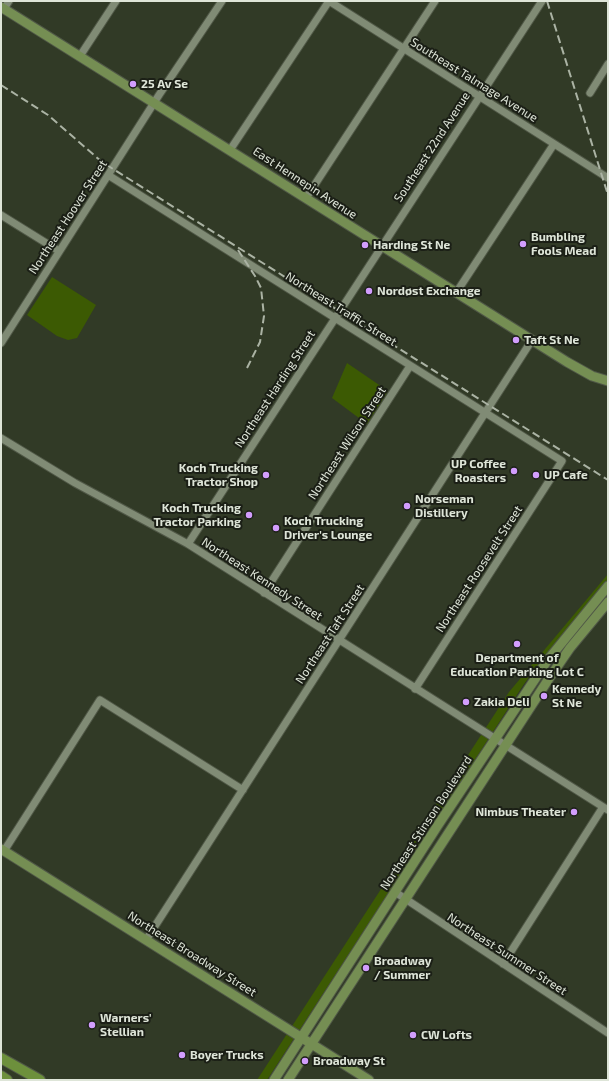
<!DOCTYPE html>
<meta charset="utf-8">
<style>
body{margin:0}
#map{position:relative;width:609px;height:1081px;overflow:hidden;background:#313a26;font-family:"Exo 2",sans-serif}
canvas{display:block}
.frame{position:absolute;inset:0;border:2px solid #dee5d8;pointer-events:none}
</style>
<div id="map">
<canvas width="609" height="1081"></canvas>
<div class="frame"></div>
</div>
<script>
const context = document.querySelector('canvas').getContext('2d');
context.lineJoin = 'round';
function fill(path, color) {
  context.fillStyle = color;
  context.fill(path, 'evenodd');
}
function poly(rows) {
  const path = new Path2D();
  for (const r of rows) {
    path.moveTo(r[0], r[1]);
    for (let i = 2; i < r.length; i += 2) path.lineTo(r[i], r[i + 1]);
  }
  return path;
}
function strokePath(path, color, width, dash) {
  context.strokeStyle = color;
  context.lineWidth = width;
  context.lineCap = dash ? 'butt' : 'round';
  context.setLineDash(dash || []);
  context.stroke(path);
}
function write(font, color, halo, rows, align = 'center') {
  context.font = font + ' "Exo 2",sans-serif';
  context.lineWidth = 4;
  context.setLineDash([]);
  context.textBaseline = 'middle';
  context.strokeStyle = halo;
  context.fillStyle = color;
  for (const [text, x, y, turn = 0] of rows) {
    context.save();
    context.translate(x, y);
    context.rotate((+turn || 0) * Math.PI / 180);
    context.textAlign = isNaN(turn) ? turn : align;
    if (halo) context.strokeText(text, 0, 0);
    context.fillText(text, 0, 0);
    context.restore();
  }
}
const green = poly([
 [52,277,96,305,77,338,68,340,57,336,27,315],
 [347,363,388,391,367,424,332,398],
 [608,574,608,580,558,639,524,684,267,1080,257,1080,509,692]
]);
const minor = poly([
 [329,1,608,178],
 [4,9,9,1],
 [80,56,116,1],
 [590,93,608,64],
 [230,150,329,1],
 [108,175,562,461,415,689],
 [306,198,435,1],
 [1,215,59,251],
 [456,293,554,144],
 [1,343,159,95,222,1],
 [1,438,75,483,188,544,608,810],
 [188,544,542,1],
 [264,593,410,366],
 [4,851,100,700,243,790],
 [395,892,608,1033],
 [146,940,532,340],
 [503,964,603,807]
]);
const major = poly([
 [1,7,567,362,592,376,608,381],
 [1,849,369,1080],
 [274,1080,438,825,547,661,608,586],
 [288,1080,548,680,570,648,608,602]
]);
const highway = poly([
 [1,1058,40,1080],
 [1,1076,7,1080]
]);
const rail = poly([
 [547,1,608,195],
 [1,85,48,115,102,162,608,480],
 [238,250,255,276,261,288,264,316,260,342,247,368]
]);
const markers = [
 [133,84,4,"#d29dfd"],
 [523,244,4,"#d29dfd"],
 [365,245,4,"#d29dfd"],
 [369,291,4,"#d29dfd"],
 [516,340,4,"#d29dfd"],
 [514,471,4,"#d29dfd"],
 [266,475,4,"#d29dfd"],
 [536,475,4,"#d29dfd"],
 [407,506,4,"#d29dfd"],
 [249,515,4,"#d29dfd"],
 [276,528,4,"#d29dfd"],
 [517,644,4,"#d29dfd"],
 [544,696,4,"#d29dfd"],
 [466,702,4,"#d29dfd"],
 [574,812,4,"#d29dfd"],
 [366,968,4,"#d29dfd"],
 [92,1025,4,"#d29dfd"],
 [413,1035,4,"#d29dfd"],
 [182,1055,4,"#d29dfd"],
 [305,1061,4,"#d29dfd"]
];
const streetNames = [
 ["Southeast Talmage Avenue",474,80,32],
 ["Southeast 22nd Avenue",432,147,-57],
 ["East Hennepin Avenue",305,183,33],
 ["Northeast Hoover Street",68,217,-57],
 ["Northeast Traffic Street",341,309,32],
 ["Northeast Harding Street",275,389,-57],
 ["Northeast Wilson Street",347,443,-57],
 ["Northeast Roosevelt Street",479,569,-57],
 ["Northeast Kennedy Street",262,579,33],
 ["Northeast Taft Street",330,634,-57],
 ["Northeast Stinson Boulevard",426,823,-57],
 ["Northeast Broadway Street",192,954,32],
 ["Northeast Summer Street",507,954,33]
];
const poiNames = [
 ["25 Av Se",141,84],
 ["Bumbling",531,237],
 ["Fools Mead",531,251],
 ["Harding St Ne",373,245],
 ["Nordøst Exchange",377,291],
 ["Taft St Ne",524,340],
 ["UP Coffee",506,464,"right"],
 ["Roasters",506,478,"right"],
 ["Koch Trucking",258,468,"right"],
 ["Tractor Shop",258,482,"right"],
 ["UP Cafe",544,475],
 ["Norseman",415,499],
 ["Distillery",415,513],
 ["Koch Trucking",241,508,"right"],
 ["Tractor Parking",241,522,"right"],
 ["Koch Trucking",284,521],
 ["Driver's Lounge",284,535],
 ["Department of",517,658,"center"],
 ["Education Parking Lot C",517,672,"center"],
 ["Kennedy",552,689],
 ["St Ne",552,703],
 ["Zakia Deli",474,702],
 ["Nimbus Theater",566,812,"right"],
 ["Broadway",374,961],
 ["/ Summer",374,975],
 ["Warners'",100,1018],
 ["Stellian",100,1032],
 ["CW Lofts",421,1035],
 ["Boyer Trucks",190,1055],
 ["Broadway St",313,1061]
];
fill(green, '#3c5a03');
strokePath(minor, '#505847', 9);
strokePath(major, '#505847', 11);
strokePath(highway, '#505847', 12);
strokePath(minor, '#808b75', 7);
strokePath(major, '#758e53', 9);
strokePath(highway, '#6d903c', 10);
strokePath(rail, '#abb3a4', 2, [8, 4]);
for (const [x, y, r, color] of markers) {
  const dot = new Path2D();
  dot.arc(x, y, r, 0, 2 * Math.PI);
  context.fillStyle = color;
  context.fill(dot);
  strokePath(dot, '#1b1f16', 1.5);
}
write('12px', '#dee5d8', '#1b1f16', streetNames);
write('bold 12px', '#dee5d8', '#1b1f16', poiNames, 'left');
</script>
